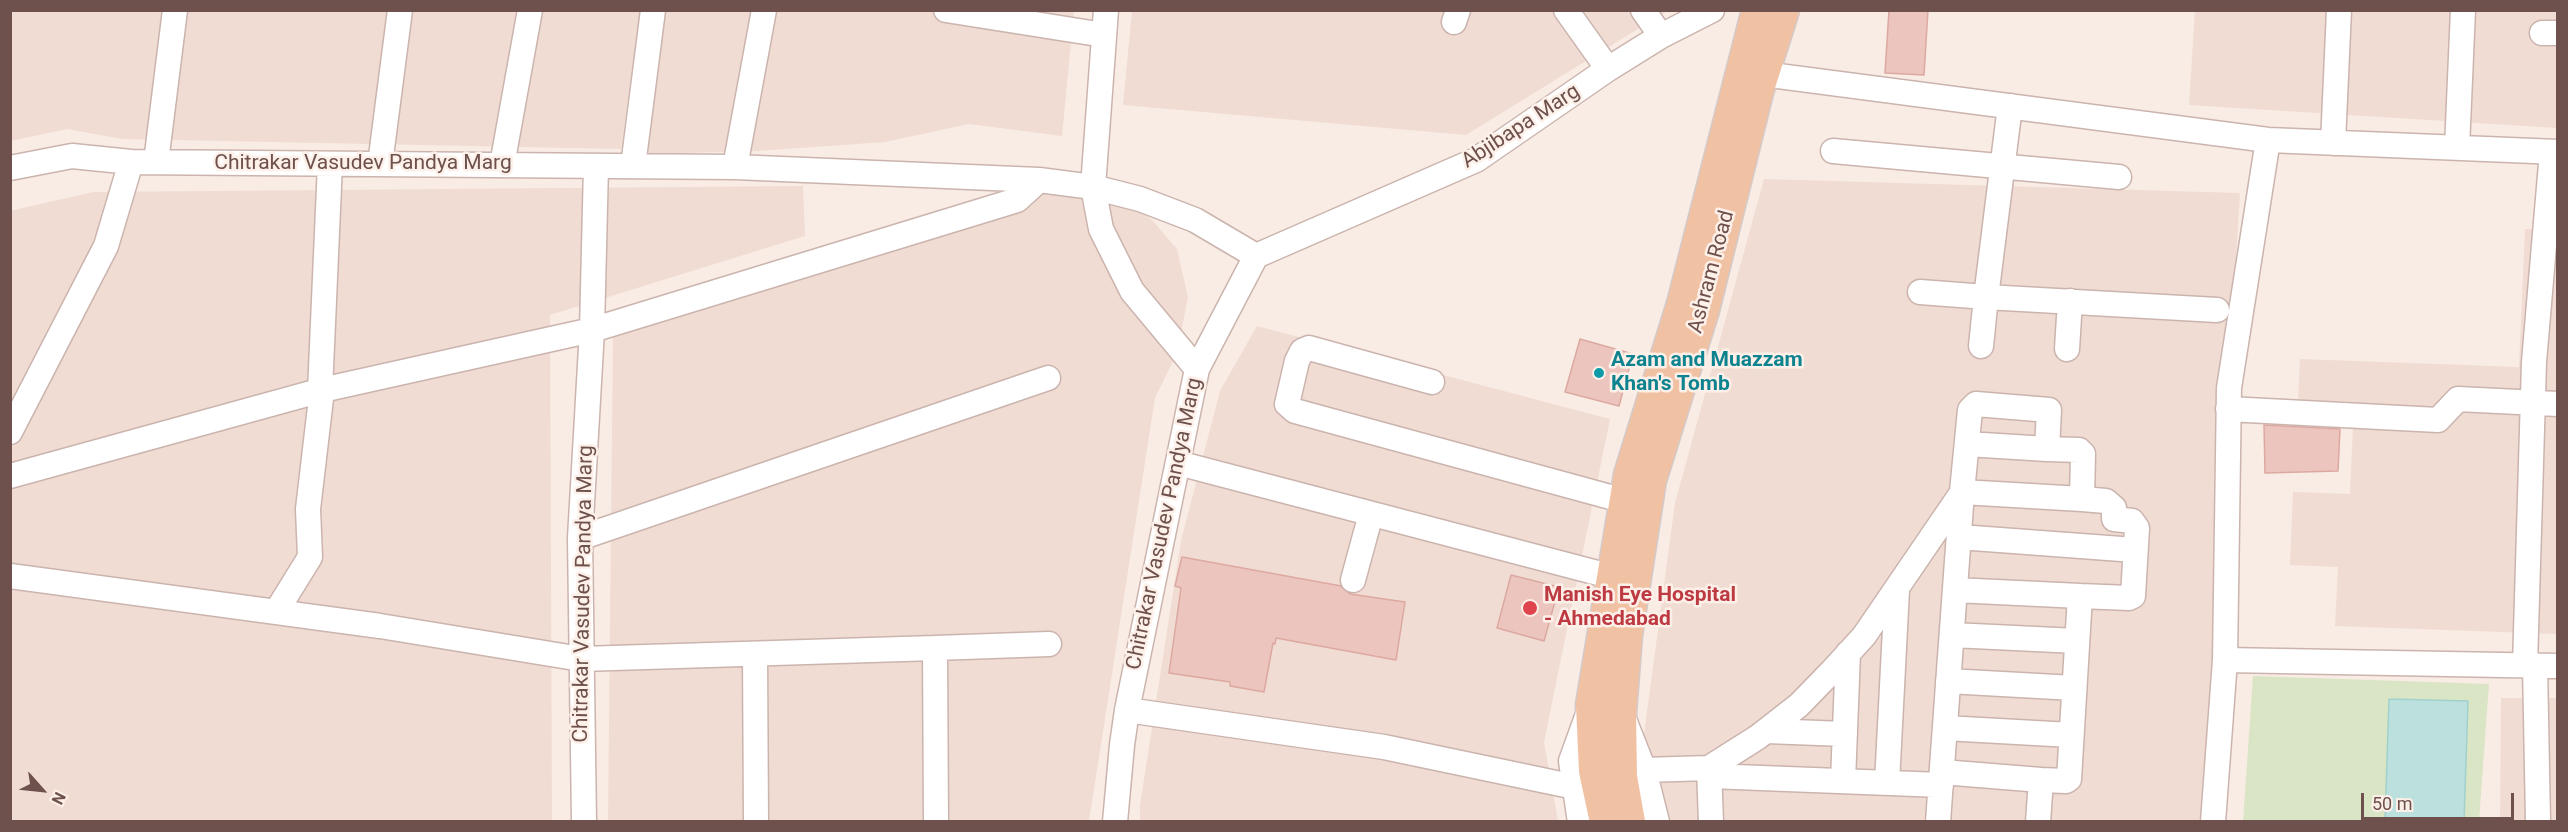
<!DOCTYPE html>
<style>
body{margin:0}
#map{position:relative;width:2568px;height:832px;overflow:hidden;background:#f9ece4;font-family:Roboto,sans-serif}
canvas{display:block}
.frame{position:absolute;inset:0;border:12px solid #6e504c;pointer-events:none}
.north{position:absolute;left:12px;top:760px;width:60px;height:60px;-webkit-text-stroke:4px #fdf0e9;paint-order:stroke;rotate:117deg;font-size:16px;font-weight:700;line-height:24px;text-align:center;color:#6e504c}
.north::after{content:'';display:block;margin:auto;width:21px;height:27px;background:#6e504c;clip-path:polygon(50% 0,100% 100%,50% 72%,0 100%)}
.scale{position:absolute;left:2361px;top:793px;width:153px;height:27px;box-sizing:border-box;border:3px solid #6e504c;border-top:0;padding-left:8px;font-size:18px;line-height:21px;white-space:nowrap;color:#6e504c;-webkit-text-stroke:4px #fdf0e9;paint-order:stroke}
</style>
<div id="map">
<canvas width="2568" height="832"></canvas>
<div class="frame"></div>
<div class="north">N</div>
<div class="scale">50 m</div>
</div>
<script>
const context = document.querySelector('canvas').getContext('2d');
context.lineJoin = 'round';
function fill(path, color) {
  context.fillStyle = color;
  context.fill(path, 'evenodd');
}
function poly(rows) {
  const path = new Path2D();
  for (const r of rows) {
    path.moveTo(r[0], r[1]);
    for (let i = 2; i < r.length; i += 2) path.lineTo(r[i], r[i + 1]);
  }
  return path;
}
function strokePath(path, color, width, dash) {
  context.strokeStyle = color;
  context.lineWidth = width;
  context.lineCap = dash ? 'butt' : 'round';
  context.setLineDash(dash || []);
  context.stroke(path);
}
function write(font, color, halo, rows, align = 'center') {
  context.font = font + ' Roboto,sans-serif';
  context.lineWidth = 5;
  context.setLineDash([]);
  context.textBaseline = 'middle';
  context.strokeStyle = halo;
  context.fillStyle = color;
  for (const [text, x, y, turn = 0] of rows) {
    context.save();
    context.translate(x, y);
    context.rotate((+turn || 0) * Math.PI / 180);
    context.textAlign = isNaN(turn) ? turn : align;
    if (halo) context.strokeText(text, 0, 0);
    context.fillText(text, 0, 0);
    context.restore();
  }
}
const residential = poly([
 [10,11,640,11,621,149,122,139,67,129,11,141],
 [662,11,1074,11,1062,136,969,124,885,142,757,151,644,154],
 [1132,11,1667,11,1466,135,1123,105],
 [2195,11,2557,11,2557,128,2189,105],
 [1085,176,1121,196,1153,221,1177,249,1188,297,1177,353,1155,398,1089,821,608,822,613,335],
 [1764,179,2240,193,2202,821,1645,822,1641,756,1675,503],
 [803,186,805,236,550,315,552,821,11,821,10,211,93,192],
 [2525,229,2557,230,2557,634,2335,626,2338,567,2290,565,2293,492,2350,494,2354,402,2298,400,2300,359,2519,367],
 [1257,326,1610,419,1544,742,1558,821,1140,822,1140,805,1181,541,1220,391],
 [2501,698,2557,698,2557,821,2500,822]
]);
const green = poly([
 [2253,676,2489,684,2479,821,2243,822]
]);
const water = poly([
 [2389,699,2468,701,2464,821,2385,821,2389,699]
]);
const building = poly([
 [1889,10,1928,10,1924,75,1885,73,1889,10],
 [1580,339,1633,354,1619,406,1565,392,1580,339],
 [2264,425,2340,429,2338,471,2265,473,2264,425],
 [1182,557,1341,586,1350,594,1405,602,1396,660,1276,638,1275,644,1273,643,1264,692,1230,686,1230,682,1169,673,1181,588,1175,586,1182,557],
 [1511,575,1559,587,1544,641,1497,628,1511,575]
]);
const minor = poly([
 [946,10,1104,35],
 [1106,10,1093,187,1101,229,1132,291,1197,369],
 [1566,10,1608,69],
 [1643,10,1661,36],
 [1454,22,1458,10],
 [2542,33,2558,33],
 [1763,74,2268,140,2558,152],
 [2010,106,1986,297,2217,310],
 [2333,143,2339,10],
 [2457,148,2463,10],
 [1833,151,2119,177],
 [156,162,175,10],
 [380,164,400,10],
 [502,165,530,10],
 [633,166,653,10],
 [735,167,764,10],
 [10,168,72,156,131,162,735,167,1039,180,1093,187,1140,199,1195,220,1256,256],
 [1256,256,1476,160,1608,69,1661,36,1712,10],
 [1920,292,1986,297,1981,346],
 [2067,349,2070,301],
 [1432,382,1309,348,1302,351,1297,361,1287,404,1295,411,1625,501],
 [2228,409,2438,420,2458,399,2558,404],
 [10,432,106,246,131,162],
 [1967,444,2047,449],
 [1178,463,1613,577],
 [10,476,322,390,592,330,1017,200,1039,180],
 [1962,492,2082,499],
 [1959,537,2135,550],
 [580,538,1048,378],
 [10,576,380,626,581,659,935,648,936,822],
 [1353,580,1371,514],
 [1955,590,2080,596],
 [276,612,310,557,308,509,322,390,320,391,330,164],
 [1952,635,2077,641],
 [935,648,1049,644],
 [755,654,756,822],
 [2225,660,2558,666],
 [2525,665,2534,362,2552,152],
 [2535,665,2538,822],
 [1948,681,2074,688],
 [1127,710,1384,747,1575,787],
 [1625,722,1644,770,1657,822],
 [1945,728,2071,735],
 [1766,731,1845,734],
 [1644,770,1709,768],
 [1942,772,2041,780],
 [1710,776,1941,785],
 [1843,781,1848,653],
 [1887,783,1897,590],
 [584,822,580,538,592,330,596,166],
 [1115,822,1122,745,1127,710,1197,369,1256,256],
 [1580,822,1571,761,1588,714],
 [1711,822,1709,768,1758,737,1799,705,1832,671,1864,636,1961,494],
 [1938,822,1962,492,1970,410,1976,404,2049,410,2047,449,2079,450,2083,454,2082,499,2106,501,2114,508,2114,519,2132,521,2137,528,2133,596,2129,598,2080,596,2069,779,2066,781,2041,780,2038,822],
 [2213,822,2225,660,2229,388,2268,140]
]);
const major = poly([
 [1605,822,1594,771,1591,705,1629,475,1682,304,1757,10],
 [1630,822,1622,777,1621,712,1627,635,1651,480,1704,310,1758,92,1784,10]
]);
const markers = [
 [1599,373,6,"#0f9aa8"],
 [1530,608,8,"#e0444e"]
];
const streetNames = [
 ["Abjibapa Marg",1521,127,-33],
 ["Chitrakar Vasudev Pandya Marg",363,164],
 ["Ashram Road",1712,272,-75],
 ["Chitrakar Vasudev Pandya Marg",1165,524,-78],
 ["Chitrakar Vasudev Pandya Marg",584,594,-89]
];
const cultureNames = [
 ["Azam and Muazzam",1611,361],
 ["Khan's Tomb",1611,385]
];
const healthNames = [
 ["Manish Eye Hospital",1544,596],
 ["- Ahmedabad",1544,620]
];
fill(residential, '#f0dcd3');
fill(green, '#d9e5c4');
fill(water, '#bbe0dd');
strokePath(water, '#a2d1cd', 1.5);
fill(building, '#ecc5be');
strokePath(building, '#dca9a1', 1.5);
strokePath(minor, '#cbb4ae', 27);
strokePath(major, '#d4cac9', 33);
strokePath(minor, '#fff', 24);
strokePath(major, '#f1c1a3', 30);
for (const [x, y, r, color] of markers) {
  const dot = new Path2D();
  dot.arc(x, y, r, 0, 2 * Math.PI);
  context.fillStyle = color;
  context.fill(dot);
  strokePath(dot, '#fdf0e9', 2);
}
write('21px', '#6e504c', '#fdf0e9', streetNames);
write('bold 21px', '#0d838f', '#fdf0e9', cultureNames, 'left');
write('bold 21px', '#be3a42', '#fdf0e9', healthNames, 'left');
</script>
